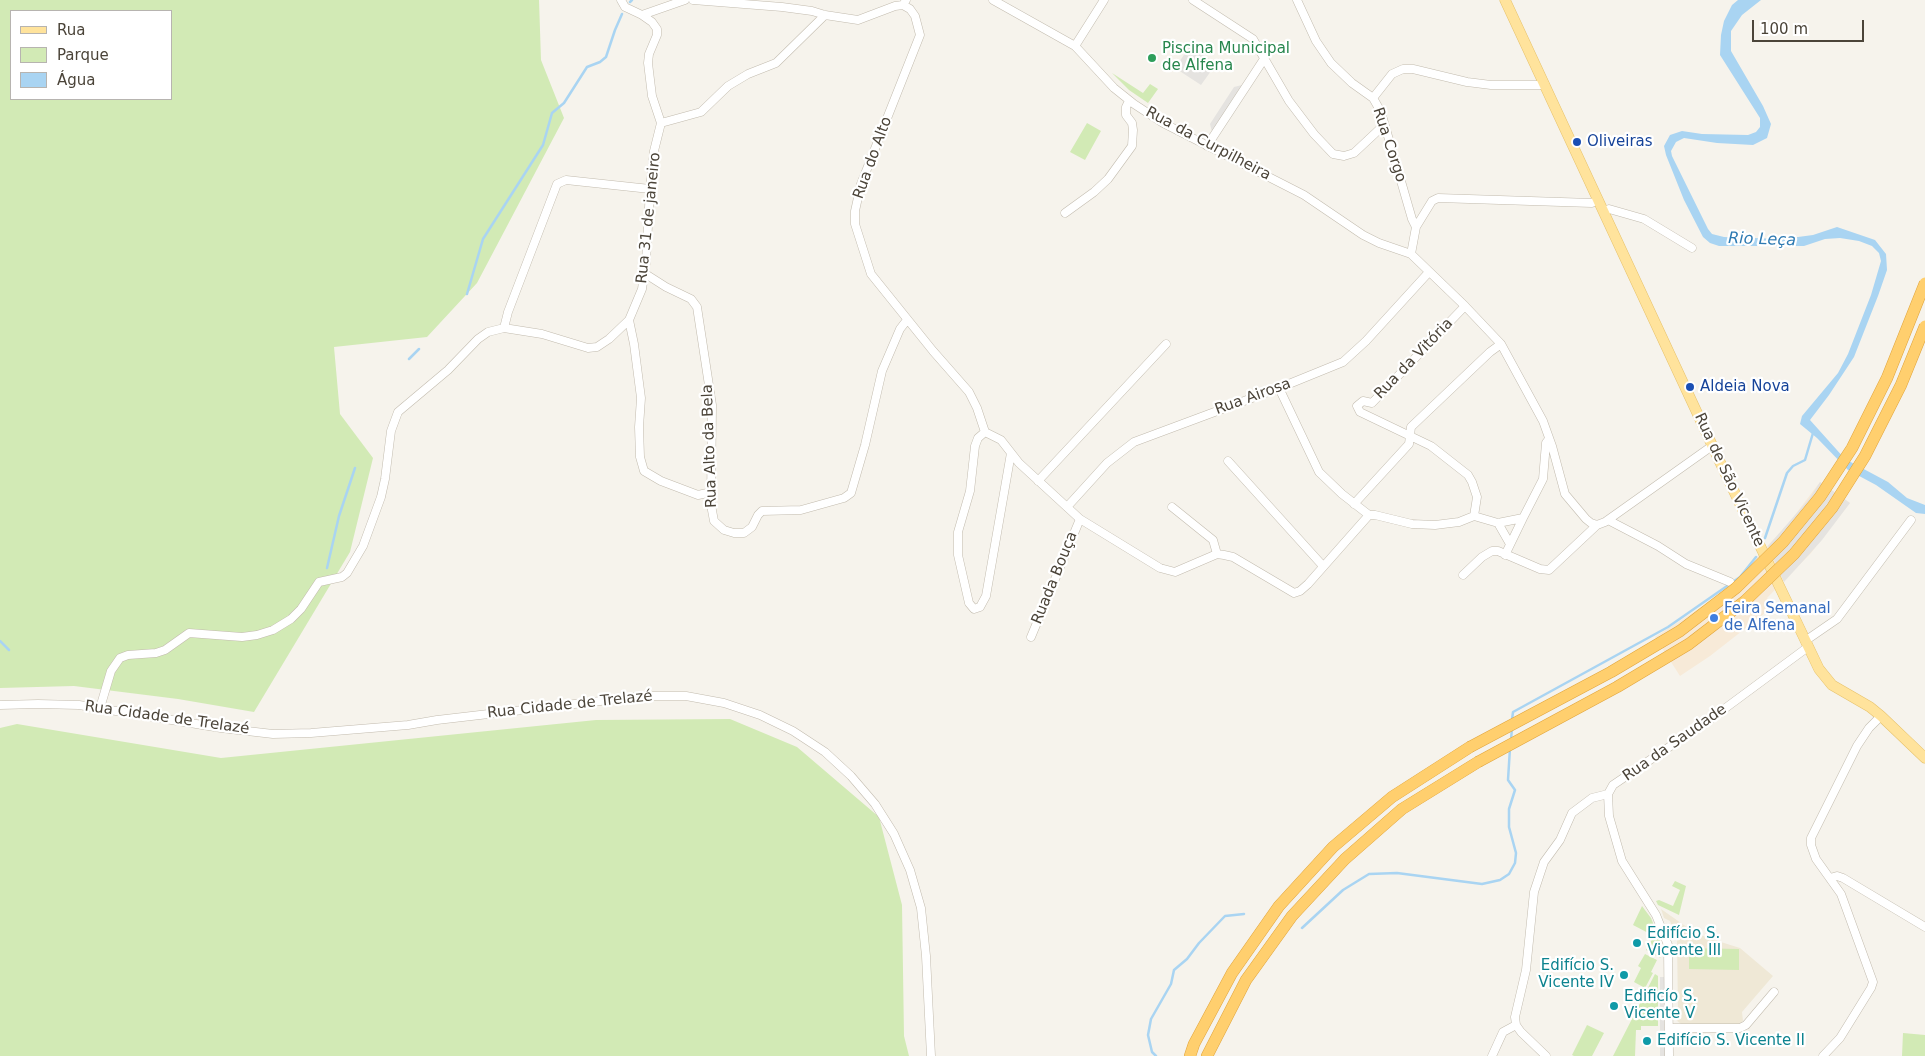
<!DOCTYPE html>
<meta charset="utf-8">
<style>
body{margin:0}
#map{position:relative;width:1925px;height:1056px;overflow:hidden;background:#f6f3ec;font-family:"DejaVu Sans",sans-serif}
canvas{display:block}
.legend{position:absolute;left:10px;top:10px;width:162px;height:90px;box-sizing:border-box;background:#fff;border:1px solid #b7b4b0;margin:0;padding:6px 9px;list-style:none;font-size:15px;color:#4b4439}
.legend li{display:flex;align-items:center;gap:10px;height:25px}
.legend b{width:25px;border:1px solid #b7b4b0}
.scale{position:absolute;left:1752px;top:20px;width:112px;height:22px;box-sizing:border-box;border:2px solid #4b4439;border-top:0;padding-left:6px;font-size:15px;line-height:18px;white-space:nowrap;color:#4b4439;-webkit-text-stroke:4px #fff;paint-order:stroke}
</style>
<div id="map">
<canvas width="1925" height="1056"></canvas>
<ul class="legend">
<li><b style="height:6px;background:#ffe39c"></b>Rua</li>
<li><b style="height:14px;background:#d2eab5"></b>Parque</li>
<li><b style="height:14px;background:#a9d4f2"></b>Água</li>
</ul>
<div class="scale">100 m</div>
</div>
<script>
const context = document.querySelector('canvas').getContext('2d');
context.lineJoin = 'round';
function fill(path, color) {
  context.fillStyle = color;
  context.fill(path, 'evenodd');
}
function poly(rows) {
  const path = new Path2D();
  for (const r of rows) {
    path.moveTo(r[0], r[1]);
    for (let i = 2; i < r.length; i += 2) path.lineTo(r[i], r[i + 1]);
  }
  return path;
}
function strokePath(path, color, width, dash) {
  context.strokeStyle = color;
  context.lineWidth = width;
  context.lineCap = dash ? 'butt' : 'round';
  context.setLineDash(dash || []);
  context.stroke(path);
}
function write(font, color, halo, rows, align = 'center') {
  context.font = font + ' "DejaVu Sans",sans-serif';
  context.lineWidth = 4.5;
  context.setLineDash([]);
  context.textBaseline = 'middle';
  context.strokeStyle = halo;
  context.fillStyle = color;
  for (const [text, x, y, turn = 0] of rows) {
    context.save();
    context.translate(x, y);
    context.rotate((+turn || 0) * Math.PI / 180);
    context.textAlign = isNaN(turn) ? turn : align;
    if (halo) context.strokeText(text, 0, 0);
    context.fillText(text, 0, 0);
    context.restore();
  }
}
const commercial = poly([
 [1820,482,1850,503,1811,553,1767,598,1774,606,1710,656,1680,676,1655,637,1735,585,1757,557,1788,524]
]);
const education = poly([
 [1661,909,1691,930,1708,938,1740,948,1773,976,1742,1012,1743,1021,1741,1023,1736,1025,1681,1024,1676,1020,1675,1015,1678,1012,1677,938,1670,921,1664,918]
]);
const green = poly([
 [0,0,539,0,541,60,564,118,477,283,427,337,334,347,340,414,373,458,350,552,254,712,178,699,74,686,0,688],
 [11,11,171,11,171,99,11,99],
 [1112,73,1143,93,1150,84,1158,89,1148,103,1129,90],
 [1087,123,1101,131,1085,160,1070,152],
 [730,719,797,747,879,817,902,905,904,1036,909,1056,0,1056,0,728,17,724,221,758,596,720],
 [1675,881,1686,886,1679,915,1658,905,1656,901,1659,900,1673,906,1680,890,1672,886],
 [1642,906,1651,918,1662,946,1663,953,1660,958,1646,950,1654,936,1633,925],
 [1689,948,1739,949,1739,970,1689,969],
 [1645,954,1657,960,1651,972,1653,973,1645,988,1634,982,1641,968,1638,966],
 [1655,974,1658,976,1658,1026,1641,1026,1641,1030,1636,1030,1635,1056,1613,1056],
 [1587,1025,1604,1033,1592,1056,1574,1056,1572,1055],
 [1903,1033,1925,1035,1925,1056,1902,1056]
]);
const parking = poly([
 [1190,46,1216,64,1201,85,1175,68],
 [1242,85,1212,132,1210,124,1234,87],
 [1820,482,1850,503,1822,540,1784,582,1768,546,1809,499],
 [1660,977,1670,977,1669,1056,1660,1056]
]);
const water = poly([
 [1738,0,1761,0,1742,15,1731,31,1731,51,1763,106,1771,124,1767,138,1753,145,1717,143,1684,138,1676,142,1671,151,1672,156,1708,229,1712,234,1724,237,1783,239,1813,235,1837,227,1875,240,1886,254,1887,270,1878,296,1854,357,1829,395,1810,420,1845,459,1888,482,1907,498,1925,505,1925,514,1916,513,1876,485,1848,470,1817,438,1800,424,1802,416,1838,373,1848,354,1871,295,1881,261,1879,253,1872,246,1859,241,1840,238,1825,239,1804,246,1719,246,1710,243,1703,237,1684,200,1666,155,1664,146,1670,135,1682,131,1702,134,1748,135,1756,132,1760,127,1760,118,1720,55,1721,35,1724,21,1732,5]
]);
const stream = poly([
 [630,2,632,0],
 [467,294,483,239,543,145,552,113,564,103,587,67,600,62,606,57,615,30,622,14],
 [409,359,419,349],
 [1765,538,1787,473,1793,466,1805,460,1813,433],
 [327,568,339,516,355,468],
 [0,641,9,650],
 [1512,720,1513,712,1668,627,1740,577,1756,557],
 [1511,740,1512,728],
 [1302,928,1343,890,1369,874,1397,873,1482,884,1500,880,1509,874,1515,863,1516,853,1509,827,1509,809,1515,790,1508,780,1510,748],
 [1156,1056,1152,1052,1148,1035,1151,1019,1171,984,1174,970,1187,959,1199,943,1225,916,1244,914]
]);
const minor = poly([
 [621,0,625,7,642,15,652,22,657,29,657,35,649,54,648,63,652,96,661,123,654,151,650,189,646,262,642,289,629,320,634,344,641,398,639,427,640,457,644,471,661,481,698,495,712,492],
 [693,0,782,7,812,11,825,15,858,20,895,6,903,5,906,0],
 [993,0,1075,46,1114,88,1134,104,1163,123,1304,195,1363,235,1379,243,1411,254],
 [1193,0,1253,39,1289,101,1314,134,1333,154,1344,156,1354,153,1384,125],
 [1297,0,1316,41,1331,63,1352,83,1373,98,1381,112,1412,219,1416,227],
 [903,5,910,9,915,16,920,35,861,184,855,211,855,224,871,274,933,351,969,392,977,408,985,432],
 [642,15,685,0],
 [1075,46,1104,0],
 [1373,98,1392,74,1403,69,1413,69,1467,82,1491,85,1545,85],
 [661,123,701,112,728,86,748,74,776,63,825,15],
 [1207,146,1264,59],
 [1598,199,1592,203,1438,198,1432,201,1416,227,1411,254,1465,306,1501,344,1543,421,1552,446,1565,494,1586,519,1591,523,1597,525,1605,522,1712,446],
 [1604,212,1609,209,1644,219,1692,248],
 [1065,213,1094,192,1108,179,1132,146,1133,130,1132,123,1126,115,1126,107,1129,101],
 [644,273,666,287,691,299,697,307,712,405,711,505,714,521,724,530,734,533,744,533,752,527,758,515,762,511,801,510,844,498,851,493,865,445,882,371,900,329,907,320],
 [1465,306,1372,403,1363,401,1357,406,1360,412,1431,446,1468,475,1472,482,1477,497,1474,516],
 [504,328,508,312,557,184,566,180,650,189],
 [1279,388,1319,472,1342,494,1369,515],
 [985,432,1001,440,1019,463,1080,519,1160,568,1175,572,1217,554,1224,555,1233,557,1294,593,1300,591,1308,584,1369,515,1375,515,1412,524,1435,525,1459,522,1474,516,1498,523,1523,518,1543,479,1546,443,1549,439],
 [985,432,978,438,975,446,970,491,958,532,958,555,969,603,974,609,980,607,986,596,1011,453],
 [1228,461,1323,566],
 [1038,481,1166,344],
 [1354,504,1409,444,1411,427,1490,352,1501,344],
 [1067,507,1107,463,1134,442,1279,388,1343,362,1366,341,1429,272],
 [1172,507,1213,540,1217,554],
 [1608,520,1658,546,1686,564,1730,582],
 [1498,523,1510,544],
 [1505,555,1523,518],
 [1463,575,1482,557,1492,551,1498,551,1540,569,1549,570,1597,525],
 [1031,637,1080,519],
 [1805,641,1837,619,1911,520],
 [0,705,38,704,79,705,221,728,273,734,311,733,408,725,437,720,643,696,686,696,724,703,760,715,793,731,825,752,851,776,875,804,894,834,910,870,921,908,926,956,931,1056],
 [100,708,111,671,120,658,128,655,156,653,165,650,189,633,242,637,257,635,273,630,291,619,301,609,319,582,342,577,347,573,363,546,381,497,385,479,391,431,398,412,448,370,478,339,488,332,504,328,542,334,588,348,597,347,609,339,629,320],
 [1830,878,1837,876,1843,878,1925,927],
 [1669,1028,1740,1028,1746,1025,1774,992],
 [1492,1056,1503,1032,1516,1025],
 [1546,1056,1521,1032,1516,1025,1515,1017,1526,970,1534,892,1544,862,1560,840,1572,813,1592,798,1608,794],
 [1669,1056,1668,945,1656,915,1622,861,1609,816,1608,794,1613,785,1712,718,1808,647],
 [1823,1056,1840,1038,1871,988,1873,982,1841,894,1816,859,1811,845,1811,838,1857,746,1869,728,1881,716]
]);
const major = poly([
 [1505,0,1719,460,1819,669,1832,685,1870,707,1881,716,1925,758]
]);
const highway = poly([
 [1190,1056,1194,1044,1232,973,1279,906,1333,847,1392,797,1470,747],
 [1207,1056,1246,980,1292,916,1345,859,1402,809,1478,762]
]);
const highwayBridge = poly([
 [1470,747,1611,672,1680,631,1736,588,1783,542,1820,497,1852,448,1887,378,1925,283],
 [1478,762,1617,687,1689,644,1745,601,1794,554,1832,508,1865,456,1901,385,1925,326]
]);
const markers = [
 [1152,58,5,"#2e9e5b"],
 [1577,142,5,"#1a4fb4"],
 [1690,387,5,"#1a4fb4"],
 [1714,618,5,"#3f7fe0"],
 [1637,943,5,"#0f9aa8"],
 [1624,975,5,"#0f9aa8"],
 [1614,1006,5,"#0f9aa8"],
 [1647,1041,5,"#0f9aa8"]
];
const leisureNames = [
 ["Piscina Municipal",1162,49],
 ["de Alfena",1162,66]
];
const transitNames = [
 ["Oliveiras",1587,142],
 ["Aldeia Nova",1700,387]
];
const streetNames = [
 ["Rua da Curpilheira",1208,144,28],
 ["Rua Corgo",1389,145,72],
 ["Rua do Alto",873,158,-70],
 ["Rua 31 de janeiro",649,218,-84],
 ["Rua da Vitória",1414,359,-46],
 ["Rua Airosa",1253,397,-20],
 ["Rua Alto da Bela",710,446,-92],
 ["Rua de São Vicente",1729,480,65],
 ["Ruada Bouça",1055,578,-68],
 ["Rua Cidade de Trelazé",570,705,-6],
 ["Rua Cidade de Trelazé",167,718,8],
 ["Rua da Saudade",1675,743,-35]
];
const shopNames = [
 ["Feira Semanal",1724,609],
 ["de Alfena",1724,626]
];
const cultureNames = [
 ["Edifício S.",1647,934],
 ["Vicente III",1647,951],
 ["Edifício S.",1614,966,"right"],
 ["Vicente IV",1614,983,"right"],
 ["Edificío S.",1624,997],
 ["Vicente V",1624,1014],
 ["Edifício S. Vicente II",1657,1041]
];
const waterNames = [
 ["Rio Leça",1762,240,2]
];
fill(commercial, '#f7ead8');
fill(education, '#efe8d6');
fill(green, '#d2eab5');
fill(parking, '#e5e3e0');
fill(water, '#a9d4f2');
strokePath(stream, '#a9d4f2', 2.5);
strokePath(minor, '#c2bbae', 9);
strokePath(major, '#e6c16a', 11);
strokePath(highway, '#e0a43c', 12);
strokePath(minor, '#fff', 8);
strokePath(major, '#ffe39c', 10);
strokePath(highway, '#ffcf6e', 11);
strokePath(highwayBridge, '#e0a43c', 12, []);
strokePath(highwayBridge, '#ffcf6e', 11);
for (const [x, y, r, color] of markers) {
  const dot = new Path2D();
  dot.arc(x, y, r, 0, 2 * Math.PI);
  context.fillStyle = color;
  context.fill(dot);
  strokePath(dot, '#fff', 2);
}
write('15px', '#27864d', '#fff', leisureNames, 'left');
write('15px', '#164399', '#fff', transitNames, 'left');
write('15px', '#4b4439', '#fff', streetNames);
write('15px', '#366cbe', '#fff', shopNames, 'left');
write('15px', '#0d838f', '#fff', cultureNames, 'left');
write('italic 16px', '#2e7ab2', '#fff', waterNames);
</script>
